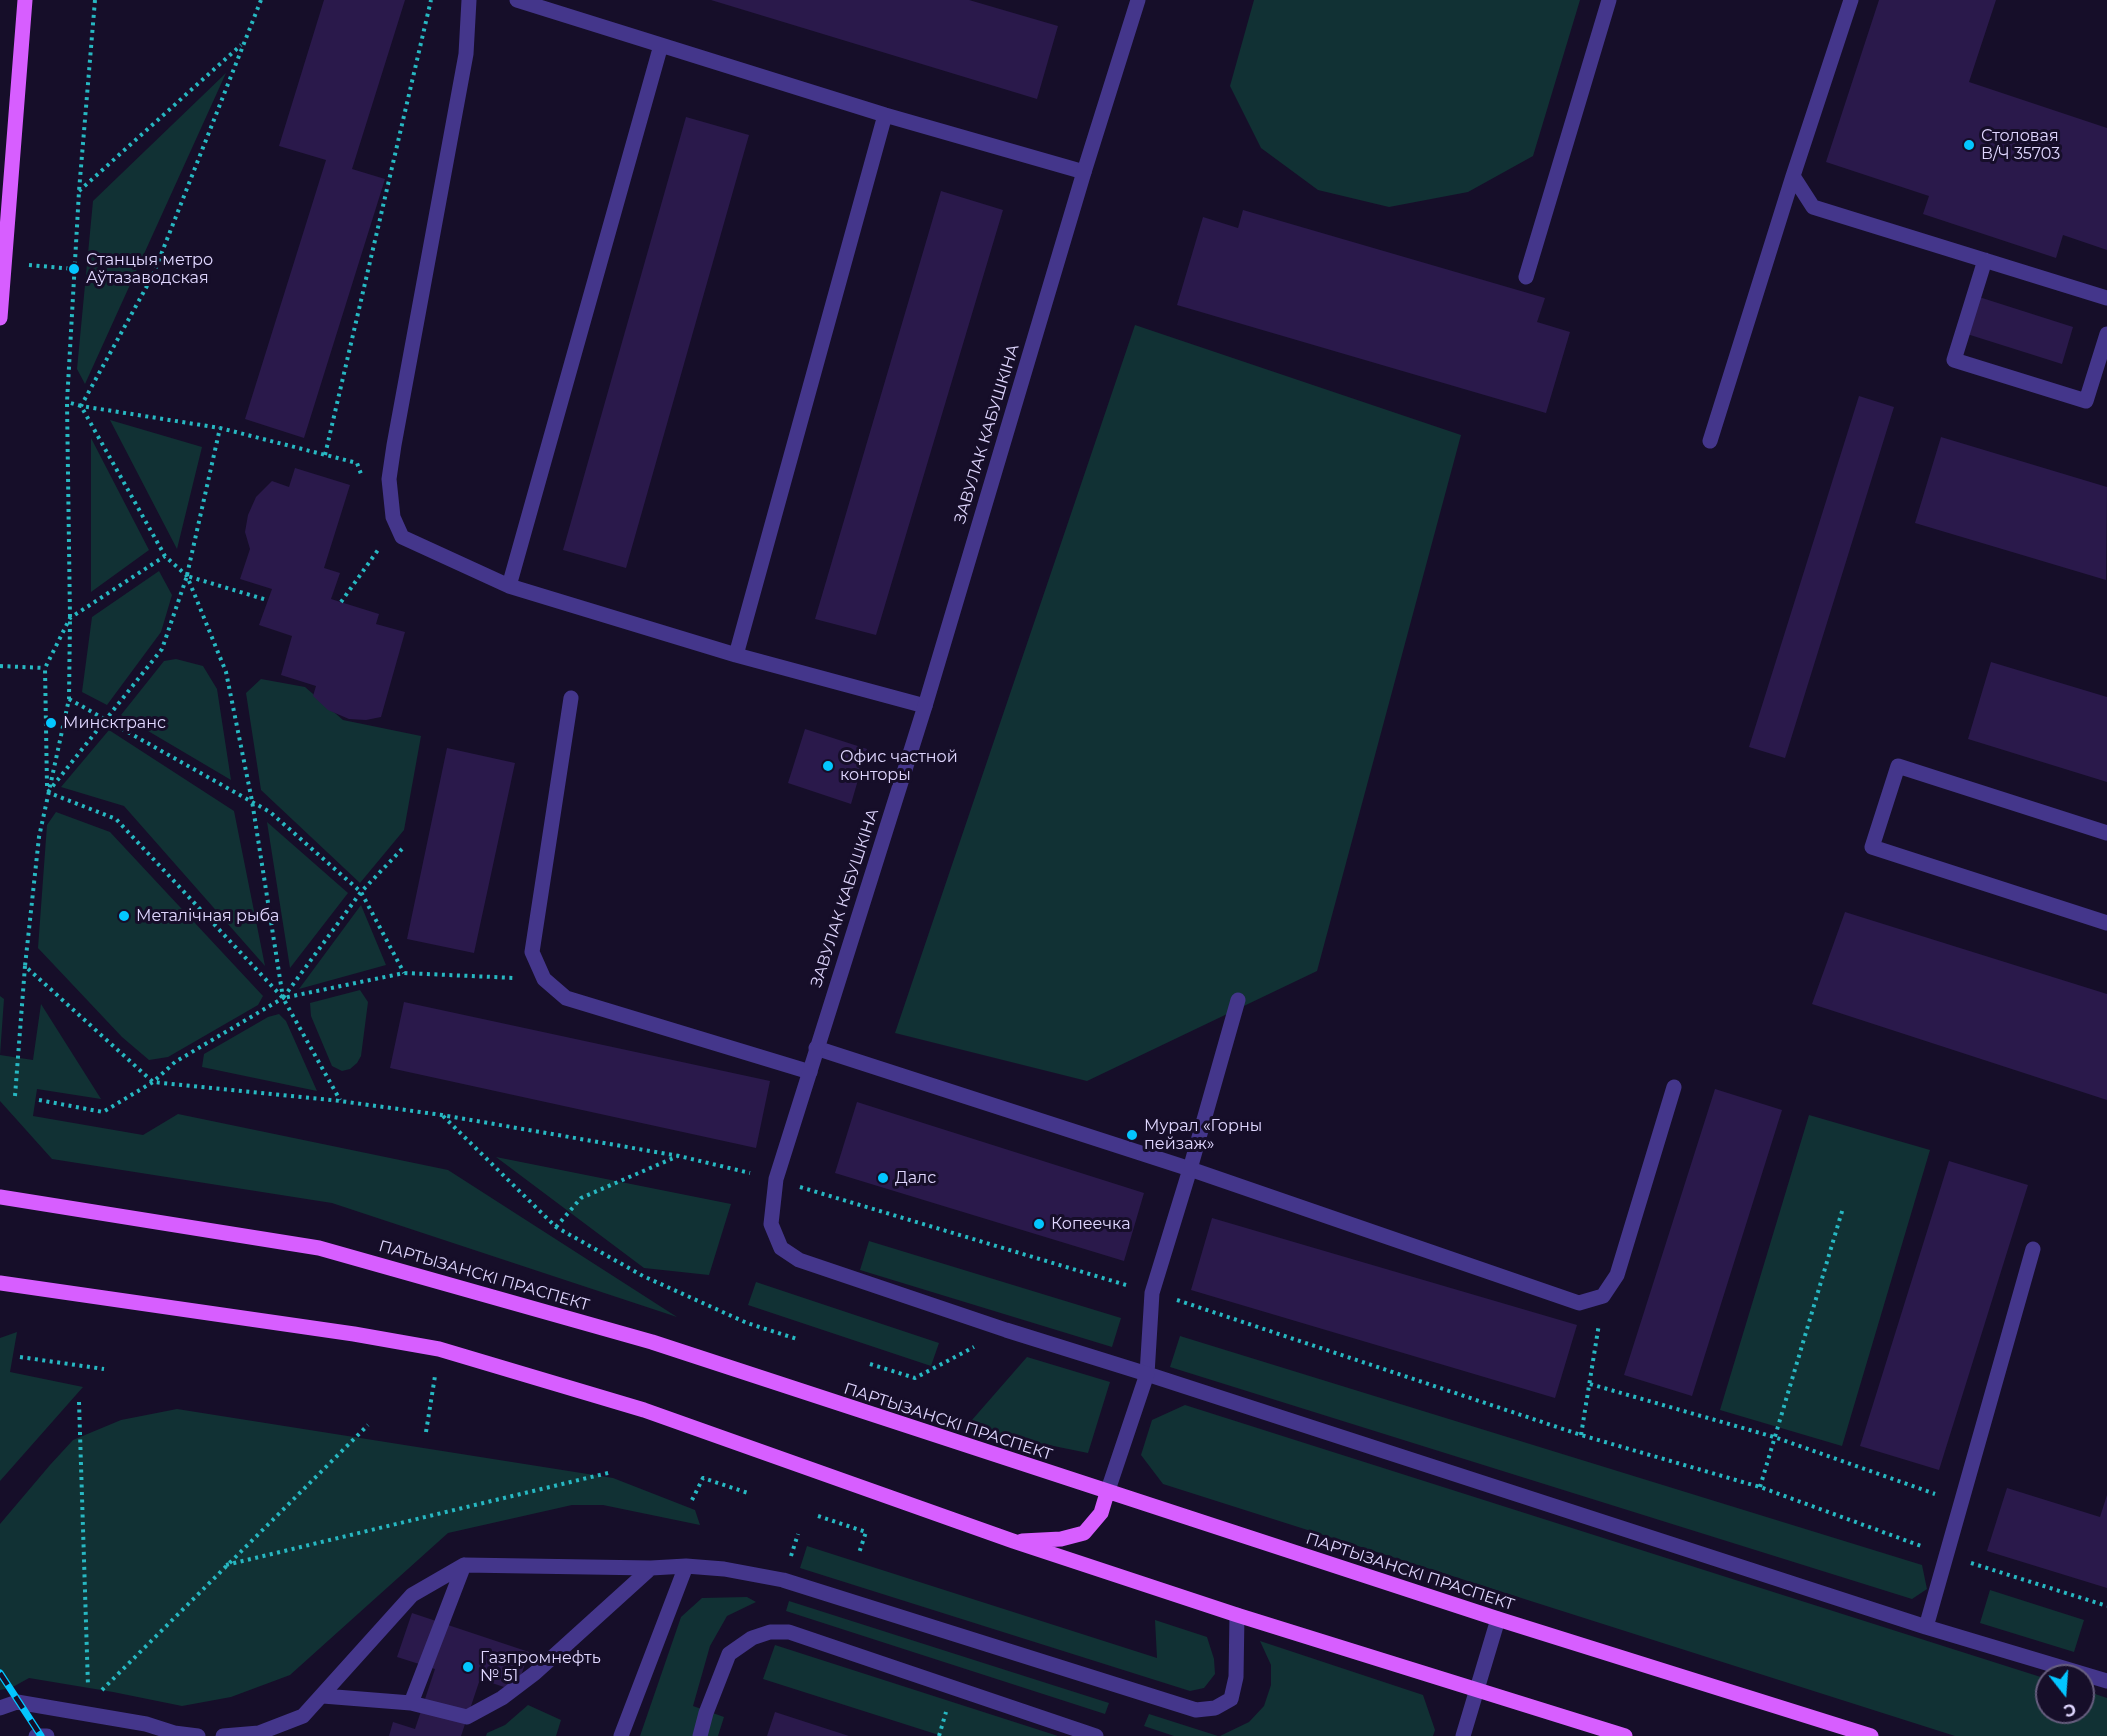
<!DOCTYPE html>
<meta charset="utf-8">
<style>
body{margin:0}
#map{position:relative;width:2107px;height:1736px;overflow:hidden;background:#160e29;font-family:Montserrat,sans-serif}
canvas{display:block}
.north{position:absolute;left:2035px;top:1664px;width:60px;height:60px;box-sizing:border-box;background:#160e29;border:2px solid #675e7f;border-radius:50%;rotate:163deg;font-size:16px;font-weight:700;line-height:24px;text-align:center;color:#e0d7ff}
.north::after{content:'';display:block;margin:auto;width:21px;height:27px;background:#03c6ff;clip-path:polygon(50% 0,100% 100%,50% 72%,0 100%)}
</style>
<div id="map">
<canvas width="2107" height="1736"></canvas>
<div class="north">С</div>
</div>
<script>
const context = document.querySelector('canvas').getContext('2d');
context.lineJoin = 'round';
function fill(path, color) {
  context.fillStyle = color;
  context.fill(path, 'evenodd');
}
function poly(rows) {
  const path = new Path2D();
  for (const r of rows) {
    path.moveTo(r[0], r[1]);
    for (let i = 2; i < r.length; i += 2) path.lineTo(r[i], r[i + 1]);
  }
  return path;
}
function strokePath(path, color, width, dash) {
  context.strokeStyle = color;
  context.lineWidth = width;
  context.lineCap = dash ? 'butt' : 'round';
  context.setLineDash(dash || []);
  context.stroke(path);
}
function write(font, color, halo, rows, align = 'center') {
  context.font = font + ' Montserrat,sans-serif';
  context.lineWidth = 6;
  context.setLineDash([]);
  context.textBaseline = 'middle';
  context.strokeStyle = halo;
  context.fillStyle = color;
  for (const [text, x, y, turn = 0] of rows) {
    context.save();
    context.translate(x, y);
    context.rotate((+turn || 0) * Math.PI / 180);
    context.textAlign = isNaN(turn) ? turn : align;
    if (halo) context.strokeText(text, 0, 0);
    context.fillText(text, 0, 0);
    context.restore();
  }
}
const green = poly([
 [1254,0,1580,0,1533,156,1468,192,1389,207,1318,190,1261,148,1230,86],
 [226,73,85,384,77,369,93,201],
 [1135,325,1461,435,1317,971,1087,1081,895,1033],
 [110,420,202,447,177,549],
 [91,438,149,550,91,592],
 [159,571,172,595,161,632,107,705,82,692,92,617],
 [176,659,203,666,217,689,231,780,121,715,164,661],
 [261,679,305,687,343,720,421,736,404,830,360,883,261,790,246,693],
 [109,730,234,811,265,966,124,806,61,787],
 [56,812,110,832,263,996,258,1005,168,1057,149,1060,122,1037,38,948,47,825],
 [267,822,348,893,290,968],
 [361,905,386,965,299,989],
 [360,990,368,1002,361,1056,357,1063,350,1069,342,1071,332,1066,311,1016,310,1003],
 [0,996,4,999,0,1055,33,1060,41,1004,101,1099,37,1089,33,1116,143,1135,178,1114,448,1170,677,1317,332,1203,52,1159,0,1101],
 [279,1014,286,1021,317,1091,202,1067,204,1054,268,1017],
 [1809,1115,1930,1150,1842,1446,1720,1410],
 [496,1157,731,1204,709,1275,644,1268],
 [869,1241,1121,1318,1112,1347,860,1270],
 [756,1282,939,1343,931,1366,748,1305],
 [17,1332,10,1372,83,1387,0,1481,0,1338],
 [1180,1336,1922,1565,1927,1589,1912,1599,1170,1367],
 [1027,1357,1110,1382,1088,1453,965,1428],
 [1185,1405,2047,1679,2047,1712,2083,1712,2083,1690,2107,1698,2107,1736,1955,1736,1163,1484,1141,1455,1152,1420],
 [177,1409,613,1478,695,1510,700,1525,603,1505,572,1505,448,1533,290,1675,231,1697,182,1706,113,1692,29,1678,11,1688,0,1690,0,1524,50,1465,73,1440,121,1420],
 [807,1546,1157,1658,1155,1620,1207,1637,1214,1659,1215,1674,1204,1688,1190,1691,800,1568],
 [1990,1590,2084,1620,2074,1652,1980,1623],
 [747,1597,756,1602,727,1616,710,1646,693,1706,724,1717,718,1736,640,1736,681,1617,702,1598],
 [789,1601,1109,1703,1105,1714,786,1611],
 [1260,1641,1423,1695,1435,1730,1433,1736,1220,1736,1249,1722,1264,1706,1271,1685,1271,1665],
 [775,1645,1058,1736,942,1736,763,1679],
 [528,1705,561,1720,556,1736,486,1736,487,1733,505,1725],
 [1149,1714,1218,1736,1174,1736,1144,1726]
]);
const building = poly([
 [324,0,405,0,352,169,385,179,304,438,245,419,326,160,279,146],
 [711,0,969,0,1058,26,1037,99],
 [1879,0,1996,0,1969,82,2107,128,2107,250,2063,235,2056,258,1923,214,1929,196,1826,162],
 [686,117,749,135,626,568,563,550],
 [941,191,1003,210,876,635,815,619],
 [1243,210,1545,298,1537,322,1570,332,1546,413,1177,305,1203,217,1238,228],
 [1979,297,2073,327,2062,364,1967,334],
 [1859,396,1894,407,1785,758,1749,747],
 [1941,437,2107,487,2106,580,1915,523],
 [295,468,350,485,324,568,340,573,331,599,379,614,376,624,405,632,381,717,366,720,349,719,328,710,313,696,316,686,281,675,292,636,259,625,272,589,240,579,250,549,245,532,248,515,256,497,272,481,289,487],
 [1991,662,2107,697,2107,782,1968,739],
 [805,729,867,749,851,804,788,783],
 [447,748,515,763,474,953,407,939],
 [1845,912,2107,994,2107,1100,1812,1004],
 [404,1002,770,1081,756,1148,390,1068],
 [1715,1089,1782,1110,1692,1396,1624,1375],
 [857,1102,1144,1193,1124,1261,835,1173],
 [1949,1161,2028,1185,1939,1470,1860,1446],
 [1212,1218,1577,1325,1555,1398,1191,1290],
 [2007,1488,2100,1517,2107,1495,2107,1588,1987,1551],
 [412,1613,529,1652,516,1691,480,1679,461,1736,389,1736,393,1722,415,1729,435,1669,397,1657],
 [775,1712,849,1736,767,1736]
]);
const path = poly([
 [95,0,79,191,67,402,70,618,69,699,39,837,25,966,153,1082,340,1101,442,1115,679,1156,750,1173],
 [261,0,153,275,81,406,220,428,357,463,361,474],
 [79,191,241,45],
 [29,265,74,269],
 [325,455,431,0],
 [187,575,220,428],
 [341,602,378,550],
 [0,666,45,668],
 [69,699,270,812,361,892,404,973],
 [47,786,45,668,70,618,165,556],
 [47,792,116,819,283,998,340,1100],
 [48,792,162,649,187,576,267,600],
 [402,849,361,892,283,998,404,973,515,978],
 [15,1096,25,966],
 [39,1100,103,1112,153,1082,175,1062,283,998,252,801,226,672,187,576,165,556,81,406,67,402],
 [443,1116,556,1227,643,1276,747,1323,797,1339],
 [800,1187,1126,1285],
 [556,1227,581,1198,678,1156],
 [1177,1300,1581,1435,1760,1487,1921,1546],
 [20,1357,104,1369],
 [870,1364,915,1378,974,1347],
 [1590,1384,1774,1437,1935,1494],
 [79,1402,88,1686],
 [426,1432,435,1376],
 [1581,1435,1599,1324],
 [1760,1487,1843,1208],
 [692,1500,703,1478,748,1493],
 [818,1516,866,1532,859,1553],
 [791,1556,798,1534],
 [1971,1563,2107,1606],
 [226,1565,612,1472],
 [102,1690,368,1425],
 [939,1736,946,1712]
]);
const service = poly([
 [469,0,466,54,394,445,389,479,393,517,402,537,509,586],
 [517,0,885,115,1084,172],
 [1851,0,1793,176,1813,207,2107,298],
 [661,45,509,586,736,655,925,706],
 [1985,260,1954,360,2086,401,2107,334],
 [1526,277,1609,0],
 [1710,441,1793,176],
 [736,655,885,115],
 [571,698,532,952,544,979,566,998,810,1072],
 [2107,833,1898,766,1872,847,2107,923],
 [1238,1000,1190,1169,1152,1293,1147,1374,1926,1627,2107,1681],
 [816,1048,1190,1169,1579,1303,1603,1296,1617,1275,1674,1087],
 [1926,1627,2033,1249],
 [323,1696,411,1703,467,1717,502,1698,535,1673,651,1568],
 [411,1703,464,1565],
 [0,1708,17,1702,146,1724,174,1733,198,1736],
 [36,1736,47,1736],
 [223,1736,259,1733,303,1716,412,1595,464,1565,651,1568,686,1566,724,1569,783,1580,1196,1710,1215,1708,1231,1699,1236,1677,1237,1615],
 [621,1736,686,1566],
 [700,1736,706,1713,729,1654,752,1638,770,1632,789,1632,1096,1736],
 [1463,1736,1498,1619]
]);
const minor = poly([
 [1107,1493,1147,1374,1006,1330,799,1260,781,1248,771,1224,776,1179,925,706,1084,172,1138,0]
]);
const primary = poly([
 [0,318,25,0],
 [0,1197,319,1248,652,1342,1498,1619,1871,1736],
 [0,1283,354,1334,439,1349,644,1410,1013,1541,1237,1615,1625,1736],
 [1022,1541,1061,1539,1084,1533,1101,1513,1107,1493]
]);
const rail = poly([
 [0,1673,41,1736]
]);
const markers = [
 [1969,145,6,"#03c6ff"],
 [74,269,6,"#03c6ff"],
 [51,723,6,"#03c6ff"],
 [828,766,6,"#03c6ff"],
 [124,916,6,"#03c6ff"],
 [1132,1135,6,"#03c6ff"],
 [883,1178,6,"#03c6ff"],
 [1039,1224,6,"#03c6ff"],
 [468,1667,6,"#03c6ff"]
];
const poiNames = [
 ["Столовая",1981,136],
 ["В/Ч 35703",1981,154],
 ["Станцыя метро",86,260],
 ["Аўтазаводская",86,278],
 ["Минсктранс",63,723],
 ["Офис частной",840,757],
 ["конторы",840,775],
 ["Металічная рыба",136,916],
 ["Мурал «Горны",1144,1126],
 ["пейзаж»",1144,1144],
 ["Далс",895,1178],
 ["Копеечка",1051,1224],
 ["Газпромнефть",480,1658],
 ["№ 51",480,1676]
];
const streetNames = [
 ["ЗАВУЛАК КАБУШКІНА",987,434,-73],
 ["ЗАВУЛАК КАБУШКІНА",845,898,-72],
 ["ПАРТЫЗАНСКІ ПРАСПЕКТ",484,1276,16],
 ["ПАРТЫЗАНСКІ ПРАСПЕКТ",948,1422,18],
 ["ПАРТЫЗАНСКІ ПРАСПЕКТ",1410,1572,18]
];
fill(green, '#113134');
fill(building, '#2a194b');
strokePath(path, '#27b8c2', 4, [3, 4.5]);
strokePath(service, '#44368b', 15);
strokePath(minor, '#44368b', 15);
strokePath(primary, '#d75eff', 15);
strokePath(rail, '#03c6ff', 7);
strokePath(rail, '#160e29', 4.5, [14]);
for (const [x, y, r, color] of markers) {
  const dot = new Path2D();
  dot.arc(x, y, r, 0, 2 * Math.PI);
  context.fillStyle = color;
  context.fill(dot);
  strokePath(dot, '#160e29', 2);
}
write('16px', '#e0d7ff', '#160e29', poiNames, 'left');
write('16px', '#e0d7ff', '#160e29', streetNames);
</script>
